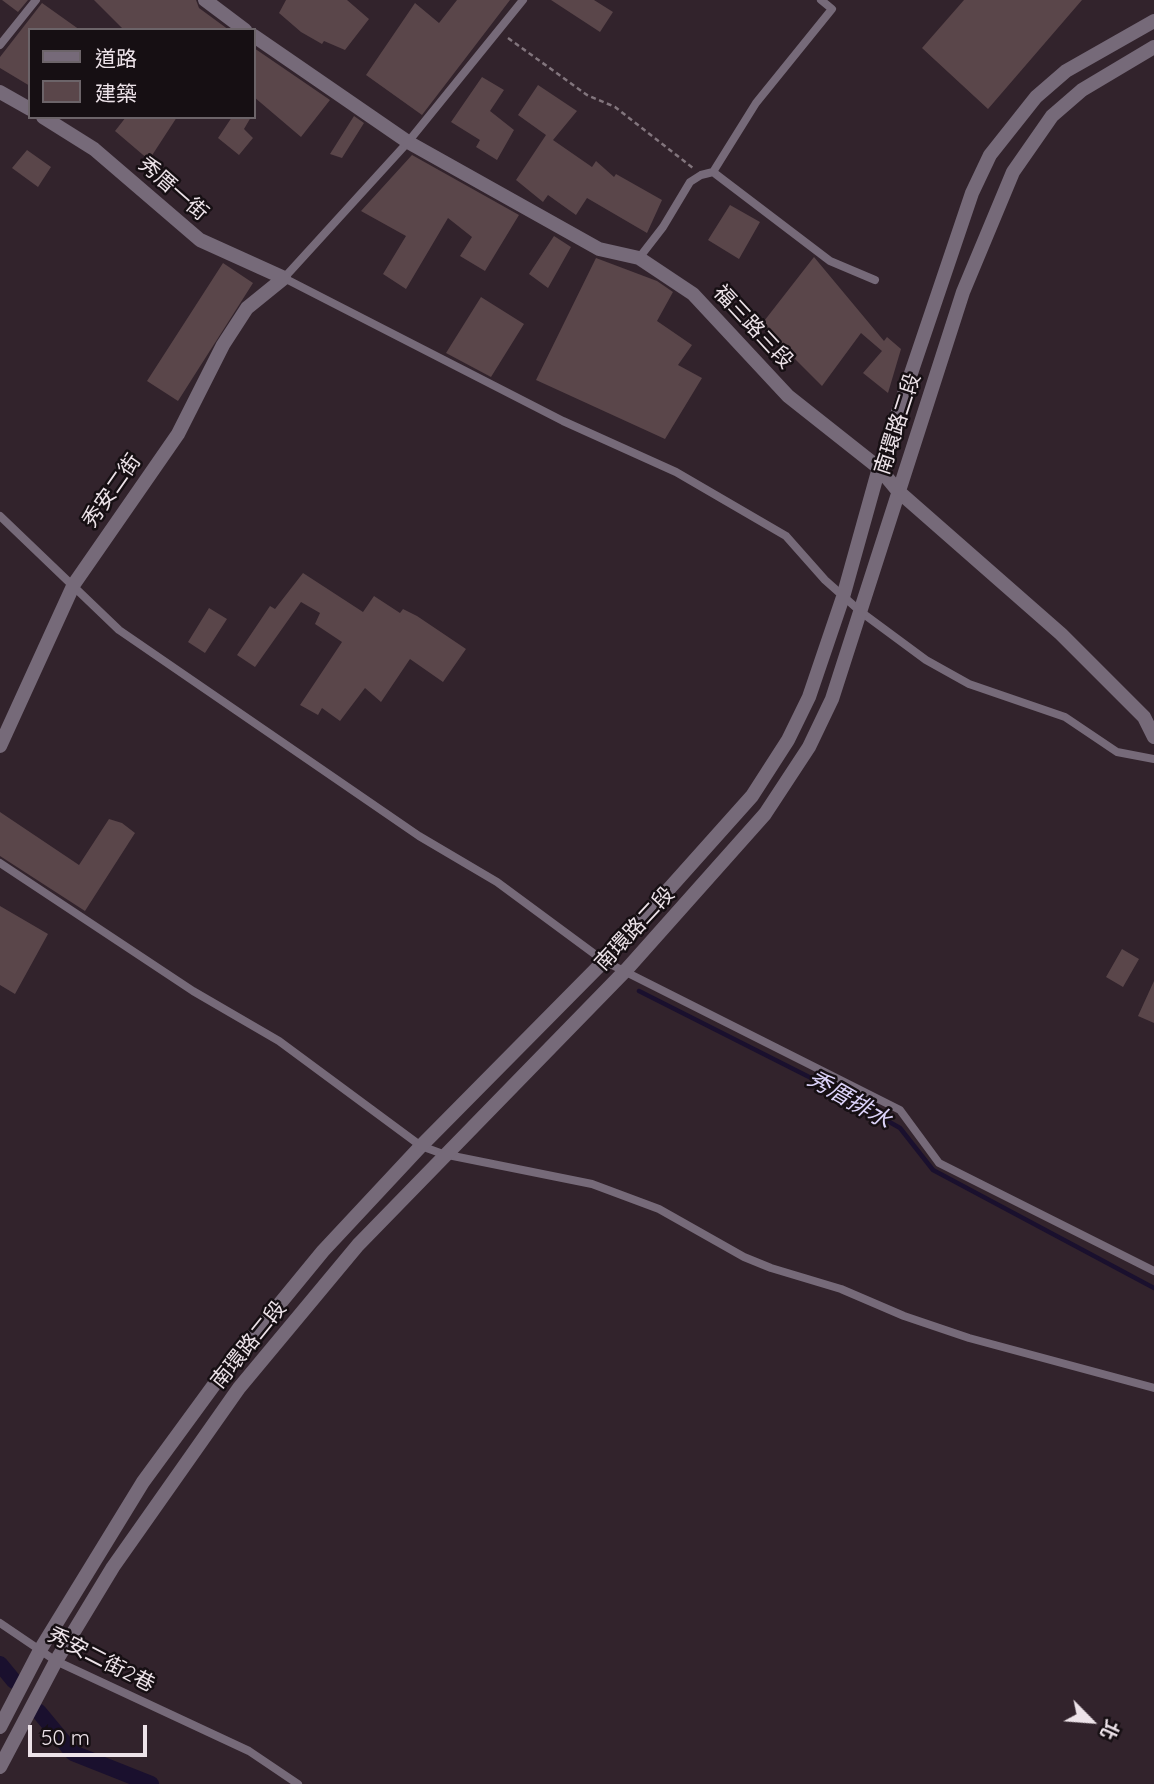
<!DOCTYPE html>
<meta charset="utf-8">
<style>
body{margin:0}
#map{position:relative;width:1154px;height:1784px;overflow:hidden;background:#32232c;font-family:Quicksand,"Noto Sans TC",sans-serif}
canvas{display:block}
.legend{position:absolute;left:28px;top:28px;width:228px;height:91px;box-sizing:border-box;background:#160f13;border:2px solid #6c6469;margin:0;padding:9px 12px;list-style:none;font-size:21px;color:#ede3e9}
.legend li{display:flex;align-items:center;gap:14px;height:35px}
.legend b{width:35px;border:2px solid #6c6469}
.north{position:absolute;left:1056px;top:1686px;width:70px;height:70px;-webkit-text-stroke:5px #160f13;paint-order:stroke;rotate:115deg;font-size:19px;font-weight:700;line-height:28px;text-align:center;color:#ede3e9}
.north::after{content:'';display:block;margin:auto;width:24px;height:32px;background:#ede3e9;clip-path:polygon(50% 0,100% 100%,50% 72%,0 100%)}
.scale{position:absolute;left:28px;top:1725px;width:119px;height:32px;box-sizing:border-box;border:4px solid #ede3e9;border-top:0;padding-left:9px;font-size:21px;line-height:24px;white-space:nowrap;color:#ede3e9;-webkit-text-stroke:5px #160f13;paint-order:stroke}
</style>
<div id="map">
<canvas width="1154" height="1784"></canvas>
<ul class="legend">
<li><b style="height:9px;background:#766a79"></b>道路</li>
<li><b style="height:19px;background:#5a464a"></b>建築</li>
</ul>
<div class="north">北</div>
<div class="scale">50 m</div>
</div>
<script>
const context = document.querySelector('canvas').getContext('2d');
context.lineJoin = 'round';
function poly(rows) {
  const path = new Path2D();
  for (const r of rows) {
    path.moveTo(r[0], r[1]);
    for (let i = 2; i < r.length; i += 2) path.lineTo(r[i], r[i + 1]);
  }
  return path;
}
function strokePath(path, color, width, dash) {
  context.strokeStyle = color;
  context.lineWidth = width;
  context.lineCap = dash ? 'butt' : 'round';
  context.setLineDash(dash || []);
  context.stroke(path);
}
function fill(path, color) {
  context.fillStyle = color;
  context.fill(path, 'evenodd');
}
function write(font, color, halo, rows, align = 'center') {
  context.font = font + ' Quicksand,"Noto Sans TC",sans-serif';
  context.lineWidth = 5;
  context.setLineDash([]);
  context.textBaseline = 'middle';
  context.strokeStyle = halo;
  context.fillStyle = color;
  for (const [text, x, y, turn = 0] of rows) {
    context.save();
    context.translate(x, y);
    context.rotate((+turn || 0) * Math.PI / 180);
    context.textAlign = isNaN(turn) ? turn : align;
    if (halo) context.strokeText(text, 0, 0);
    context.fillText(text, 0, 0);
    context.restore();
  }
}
const stream = poly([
 [639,991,819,1082,900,1128,933,1170,1154,1288]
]);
const canal = poly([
 [0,1664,14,1681],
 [39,1712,73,1753,151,1784]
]);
const building = poly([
 [2,0,28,0,18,12],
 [94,0,196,0,199,8,229,30,124,30],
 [286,0,347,0,369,19,345,50,324,41,322,44,301,32,279,13],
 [457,0,510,0,422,115,366,75,415,3,439,23],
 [551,0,594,0,613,12,600,32],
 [964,0,1082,0,988,109,922,48],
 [42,3,80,30,30,30,30,86,0,68,0,57],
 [254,48,330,100,301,137,254,97],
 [482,77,504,90,490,111,514,130,497,160,476,147,480,140,451,122],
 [538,85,577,111,553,140,592,167,596,161,614,177,616,174,662,200,647,233,587,198,576,215,548,195,543,202,516,180,546,135,518,115],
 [354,116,364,123,342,158,330,154],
 [126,117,177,117,149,160,115,131],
 [232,117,251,117,244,129,253,138,239,155,218,138],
 [27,150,51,167,38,187,12,168],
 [412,155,519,215,485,271,460,256,472,237,448,218,406,289,383,274,406,236,361,211],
 [730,205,760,222,739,259,708,240],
 [554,236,571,247,548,288,529,274],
 [814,257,884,341,887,337,901,349,888,393,863,373,882,351,861,333,822,386,761,325],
 [596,258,657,281,673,292,657,321,692,345,678,365,702,378,665,439,536,380],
 [223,263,253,283,178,401,147,381],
 [481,297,524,324,491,377,446,353],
 [303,573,363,612,374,596,400,613,403,609,417,616,466,649,443,682,410,659,381,702,365,688,340,721,322,708,318,715,300,705,342,642,315,624,320,613,301,602,255,667,237,655,270,606,275,609],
 [209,608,227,619,205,653,188,642],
 [0,812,79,865,109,819,122,823,135,833,85,911,0,856],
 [0,906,48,934,15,994,0,985],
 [1122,949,1139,959,1123,987,1106,977],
 [1154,981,1154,1023,1138,1016]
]);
const path = poly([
 [508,38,587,95,615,107,693,168]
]);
const service = poly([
 [523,0,408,142,284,278,563,421,676,472,786,536,825,580,861,612,926,660,969,684,1065,717,1117,752,1154,759],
 [0,45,36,0],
 [713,172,756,103,832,9,821,0],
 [639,258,663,227,690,182,701,175,713,172,830,261,875,280],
 [0,516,119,630,419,836,497,882,604,961,900,1110,939,1163,1154,1271],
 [0,863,193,991,279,1041,421,1146,443,1154,592,1184,659,1209,744,1257,771,1268,841,1289,904,1316,969,1338,1154,1388],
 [0,1623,56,1661,249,1751,298,1784]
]);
const tertiary = poly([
 [205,0,245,30],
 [254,36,408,142,599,249,639,258,693,294,788,396,879,468,898,491,1061,634,1144,717,1154,737],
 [0,92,30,109],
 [0,746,74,584,178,434,223,345,247,308,284,278,200,240,94,149,43,117],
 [0,1727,40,1650,143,1482,222,1374,323,1251,421,1146,609,956,752,796,788,740,809,697,843,597,879,468,972,193,990,155,1036,97,1066,71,1154,21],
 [0,1767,56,1661,113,1567,239,1388,358,1245,627,969,765,814,809,747,832,699,963,292,1013,172,1052,116,1082,90,1154,47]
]);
const streetNames = [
 ["秀厝一街",173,189,41],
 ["福三路三段",753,327,47],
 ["南環路二段",898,424,-72],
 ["秀安二街",112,491,-55],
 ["南環路二段",635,929,-47],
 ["南環路二段",249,1345,-51],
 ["秀安二街2巷",101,1660,27]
];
const waterNames = [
 ["秀厝排水",849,1100,30]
];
strokePath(stream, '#1a102e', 4.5);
strokePath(canal, '#1a102e', 16);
fill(building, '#5a464a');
strokePath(path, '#82757d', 2.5, [5, 3.5]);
strokePath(service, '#766a79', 8);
strokePath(tertiary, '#766a79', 14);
write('21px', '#ede3e9', '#160f13', streetNames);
write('italic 23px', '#dbd2f8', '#160f13', waterNames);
</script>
